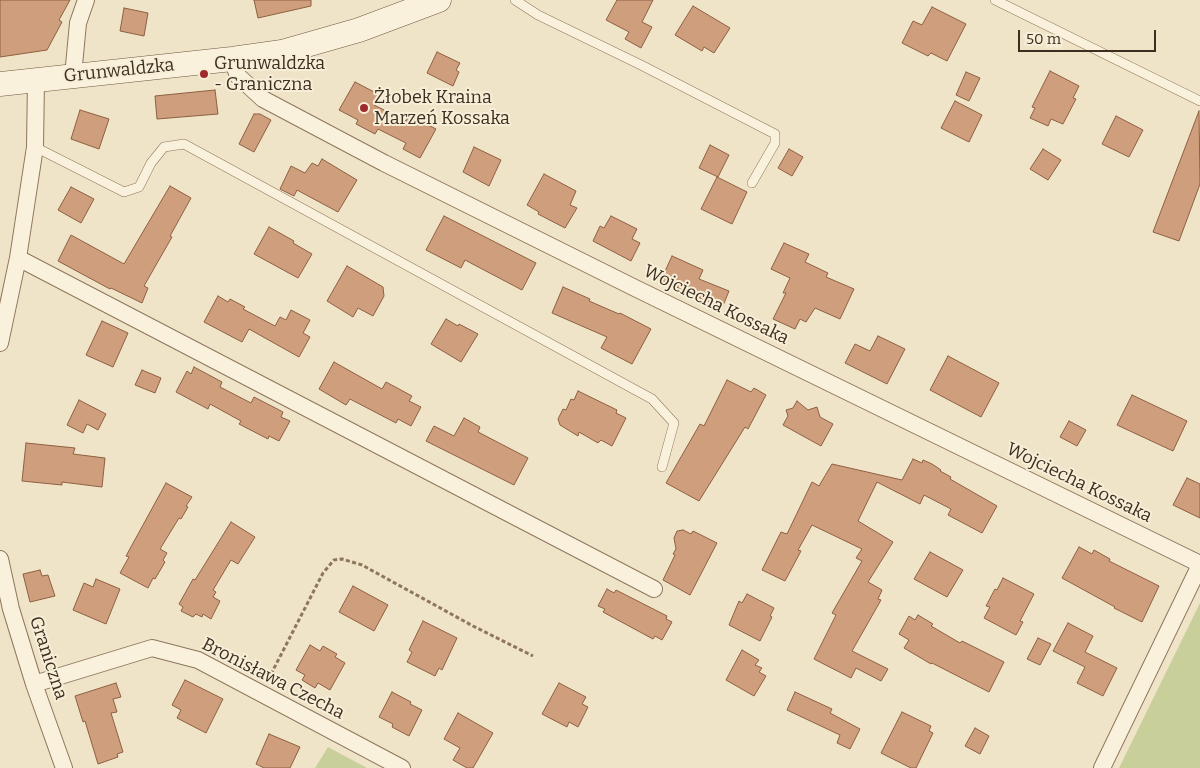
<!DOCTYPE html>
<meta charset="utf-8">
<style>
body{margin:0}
#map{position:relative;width:1200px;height:768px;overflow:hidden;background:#f0e4c8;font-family:Bitter,serif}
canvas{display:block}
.scale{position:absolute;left:1018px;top:30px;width:138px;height:22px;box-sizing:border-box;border:2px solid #3d2e20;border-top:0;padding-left:6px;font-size:15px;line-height:18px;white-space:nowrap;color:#3d2e20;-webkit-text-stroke:4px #f7eed8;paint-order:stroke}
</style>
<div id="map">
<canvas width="1200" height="768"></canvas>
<div class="scale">50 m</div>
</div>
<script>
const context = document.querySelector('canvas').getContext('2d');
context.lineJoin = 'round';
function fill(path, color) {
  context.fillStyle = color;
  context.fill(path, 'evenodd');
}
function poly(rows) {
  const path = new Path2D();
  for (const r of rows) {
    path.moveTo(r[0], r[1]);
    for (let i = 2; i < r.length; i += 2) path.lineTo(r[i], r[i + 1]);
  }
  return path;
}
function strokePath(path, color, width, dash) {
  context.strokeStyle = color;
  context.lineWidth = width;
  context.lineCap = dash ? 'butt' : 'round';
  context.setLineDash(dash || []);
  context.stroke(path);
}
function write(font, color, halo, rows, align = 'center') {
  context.font = font + ' Bitter,serif';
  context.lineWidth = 4;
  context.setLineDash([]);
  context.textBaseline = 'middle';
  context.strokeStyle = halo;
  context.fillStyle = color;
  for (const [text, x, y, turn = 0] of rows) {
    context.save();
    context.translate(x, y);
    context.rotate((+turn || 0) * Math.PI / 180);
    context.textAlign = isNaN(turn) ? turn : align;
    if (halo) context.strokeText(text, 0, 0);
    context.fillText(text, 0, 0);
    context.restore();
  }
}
const green = poly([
 [1200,603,1200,768,1119,768],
 [328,747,367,768,315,768]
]);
const building = poly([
 [0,0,70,0,59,20,62,22,47,50,0,57,0,0],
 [254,0,311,0,311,6,258,18,254,0],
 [617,0,653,0,642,22,652,27,641,48,625,39,629,32,606,20,617,0],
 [693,6,730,28,714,53,704,47,702,51,675,35,693,6],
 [932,7,966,24,947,61,931,53,928,56,902,43,913,21,922,25,932,7],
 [124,8,148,13,144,36,120,31,124,8],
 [437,52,460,63,456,70,459,72,453,86,427,73,437,52],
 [1050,71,1079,86,1073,98,1076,99,1063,124,1051,119,1048,126,1030,118,1035,108,1032,107,1050,71],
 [966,72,980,78,969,101,956,95,966,72],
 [355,82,380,95,374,105,406,121,409,115,436,129,420,158,403,149,406,143,378,129,375,134,356,124,358,120,339,110,355,82],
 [215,90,218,114,157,119,155,96,215,90],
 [955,101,982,115,969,142,941,128,955,101],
 [80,110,109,119,99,149,71,139,80,110],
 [1199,111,1200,184,1179,241,1153,232,1199,111],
 [254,114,260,114,271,120,254,152,239,144,254,114],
 [1116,116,1143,130,1129,157,1102,144,1116,116],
 [710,145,729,155,718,177,699,168,710,145],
 [474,147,501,160,489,186,463,172,474,147],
 [789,149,803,157,792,176,778,168,789,149],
 [1043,149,1061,160,1048,180,1030,169,1043,149],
 [322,159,357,180,338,212,297,190,294,196,280,189,291,166,305,173,312,163,318,166,322,159],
 [544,174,576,191,570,205,577,208,565,228,538,214,539,212,527,205,544,174],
 [717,177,747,192,732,224,701,209,717,177],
 [170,186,191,198,170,236,172,237,144,286,148,288,142,303,111,288,110,289,58,261,71,235,124,264,170,186],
 [71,187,94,199,81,223,58,210,71,187],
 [444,216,536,263,522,290,465,260,461,268,426,250,444,216],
 [611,216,637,229,632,239,640,243,631,261,593,241,600,226,604,228,611,216],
 [269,227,294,241,293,243,312,254,298,278,254,254,269,227],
 [784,243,809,254,805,262,828,273,826,277,854,289,840,319,815,308,806,322,800,319,795,329,773,319,786,293,783,293,790,278,771,269,784,243],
 [672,256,703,270,699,279,729,291,722,308,661,280,672,256],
 [347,266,383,287,384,296,373,316,358,308,353,317,327,301,347,266],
 [563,287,590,299,589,301,619,314,620,313,651,329,632,364,601,348,607,337,552,313,563,287],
 [218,296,228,302,230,299,245,307,243,309,275,326,280,317,286,320,291,310,310,320,303,333,310,337,299,357,249,329,242,342,204,322,218,296],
 [446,319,458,326,459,324,478,334,461,362,431,344,446,319],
 [102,321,128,333,113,367,86,355,102,321],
 [878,336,905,349,887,384,845,363,855,344,870,351,878,336],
 [948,356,999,383,981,417,930,390,948,356],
 [334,362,382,389,386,382,412,396,409,401,421,407,411,426,398,419,396,423,350,399,346,405,319,389,334,362],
 [194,367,222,382,220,387,251,403,254,397,283,412,281,417,290,421,279,441,269,436,268,439,239,424,241,421,210,404,208,409,176,392,187,371,191,374,194,367],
 [142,370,161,378,155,393,135,385,142,370],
 [727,380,751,392,754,388,766,395,748,429,745,427,699,501,666,483,700,424,704,426,727,380],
 [578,391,617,410,616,413,626,418,612,446,601,440,598,443,579,432,578,436,560,425,558,419,563,409,566,410,571,399,574,400,578,391],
 [1132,395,1187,421,1173,451,1117,425,1132,395],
 [79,400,106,414,98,430,87,424,83,433,67,425,79,400],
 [797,401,808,410,817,407,820,417,833,424,821,446,783,425,788,416,786,410,793,408,797,401],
 [464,418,480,427,478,432,528,458,514,485,426,441,434,426,454,436,464,418],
 [1069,421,1086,430,1077,446,1060,437,1069,421],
 [26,443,75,448,73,454,105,458,102,487,62,482,62,485,22,481,26,443],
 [913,459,922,463,923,460,932,464,941,470,940,471,951,477,950,479,997,506,982,533,948,515,951,509,924,495,920,504,877,482,858,521,893,542,868,582,882,590,878,599,881,600,852,651,888,669,881,681,856,668,851,678,814,659,836,615,832,613,862,561,856,558,862,549,812,525,798,550,801,551,785,581,762,570,781,532,787,534,812,482,819,486,832,464,902,480,913,459],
 [1187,478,1200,484,1200,518,1173,505,1187,478],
 [166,483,192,497,186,506,188,507,181,519,179,518,160,549,167,553,163,560,165,562,155,579,153,578,148,588,120,573,129,557,126,556,166,483],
 [231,522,255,537,238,564,231,560,213,590,216,592,213,597,220,601,211,619,203,614,202,617,196,614,193,617,181,611,183,607,179,604,193,579,195,580,231,522],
 [683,530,691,534,693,531,717,543,690,595,663,580,675,555,673,554,676,549,674,538,677,531,683,530],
 [1079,547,1092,554,1094,550,1110,559,1109,561,1159,586,1142,622,1114,608,1115,607,1062,578,1079,547],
 [930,552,963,570,947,597,914,579,930,552],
 [40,570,42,576,48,575,55,596,30,602,23,574,40,570],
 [1003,578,1034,594,1020,621,1023,622,1016,635,984,618,990,607,986,606,995,589,997,590,1003,578],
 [96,579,120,589,106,624,73,610,84,583,93,587,96,579],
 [353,586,388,605,374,631,339,612,353,586],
 [607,589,614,593,616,590,667,616,666,619,672,622,662,640,655,636,653,639,603,612,605,609,598,606,607,589],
 [747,594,774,608,770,616,772,617,760,641,729,625,739,601,742,603,747,594],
 [918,615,933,624,931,626,960,643,962,641,1004,662,989,692,932,663,931,664,904,648,909,640,899,634,909,616,915,620,918,615],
 [423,621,457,638,442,670,439,668,435,676,407,662,412,652,409,650,423,621],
 [1068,623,1093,636,1085,652,1117,668,1103,696,1077,683,1085,667,1053,651,1068,623],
 [1038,638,1051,644,1040,665,1027,659,1038,638],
 [310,645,320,651,323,646,337,654,335,657,345,663,330,690,318,683,315,688,302,680,305,675,296,670,310,645],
 [742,650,759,660,755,665,762,668,759,672,766,676,754,696,726,680,742,650],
 [185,680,223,699,206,733,177,718,181,710,172,705,185,680],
 [116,683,121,697,113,699,117,712,111,713,123,752,117,754,118,757,98,764,85,721,83,722,75,696,116,683],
 [559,683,586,697,582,704,588,707,578,727,569,722,567,727,542,714,559,683],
 [392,692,411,702,410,704,422,710,409,736,392,727,393,724,379,717,392,692],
 [795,692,832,709,830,713,860,729,850,749,837,743,840,735,787,710,795,692],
 [902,712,931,726,929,731,933,733,916,768,911,768,881,753,902,712],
 [458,713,493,733,473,768,467,768,453,760,460,748,444,739,458,713],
 [975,728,989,736,980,754,965,746,975,728],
 [269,734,300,747,290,768,264,768,256,764,269,734]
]);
const path = poly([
 [268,680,323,573,334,560,342,559,362,565,473,626,533,656]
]);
const lane = poly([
 [515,0,538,15,641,65,775,134,775,143,752,183],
 [995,0,1200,101],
 [35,147,124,192,139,187,151,163,164,147,184,144,652,399,674,423,662,467]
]);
const street = poly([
 [232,59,238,76,263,99,384,163,635,288,1200,564],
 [73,76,78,23,86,0],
 [18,258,654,589],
 [0,343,18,258,35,147,36,80],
 [0,559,11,609,34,684,64,768],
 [34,684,152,648,198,660,402,768],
 [1102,768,1200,565]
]);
const secondary = poly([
 [0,84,232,59,282,52,359,30,439,0]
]);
const markers = [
 [204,74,5,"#9e2a2b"],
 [364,108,5,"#9e2a2b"]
];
const poiNames = [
 ["Grunwaldzka",214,64],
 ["- Graniczna",214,85],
 ["Żłobek Kraina",374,98],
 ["Marzeń Kossaka",374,119]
];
const streetNames = [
 ["Grunwaldzka",119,71,-6],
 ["Wojciecha Kossaka",716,305,26],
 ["Wojciecha Kossaka",1079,483,26],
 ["Graniczna",48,658,72],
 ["Bronisława Czecha",273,679,27]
];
fill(green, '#c9cf9b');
fill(building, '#cf9f7d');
strokePath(building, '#8d5f41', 1);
strokePath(lane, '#8d765c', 10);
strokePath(street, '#8d765c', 18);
strokePath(secondary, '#6f573f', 25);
strokePath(path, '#8d765c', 3, [4, 2.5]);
strokePath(lane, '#faf1dc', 9);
strokePath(street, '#faf1dc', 16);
strokePath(secondary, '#faf1dc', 24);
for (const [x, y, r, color] of markers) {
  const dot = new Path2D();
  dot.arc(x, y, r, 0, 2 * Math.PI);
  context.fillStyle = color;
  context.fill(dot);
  strokePath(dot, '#f7eed8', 2);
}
write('18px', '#3d2e20', '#f7eed8', poiNames, 'left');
write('18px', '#3d2e20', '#f7eed8', streetNames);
</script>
